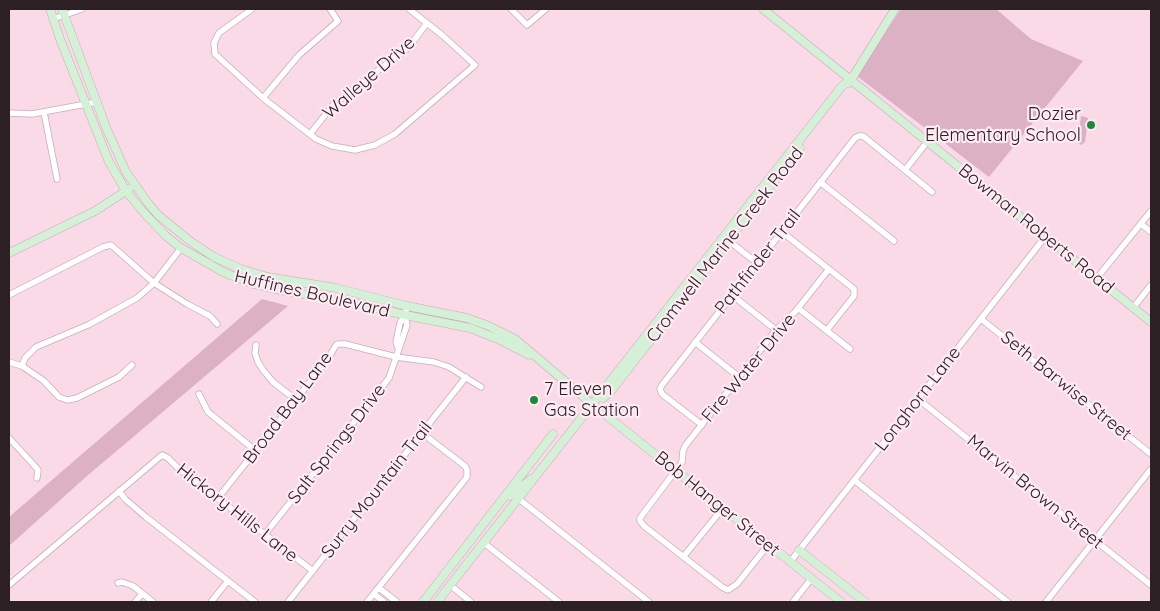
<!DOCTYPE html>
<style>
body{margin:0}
#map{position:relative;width:1160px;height:611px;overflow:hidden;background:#fadae7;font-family:Quicksand,sans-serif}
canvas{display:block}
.frame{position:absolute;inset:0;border:10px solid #2c2025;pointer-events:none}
</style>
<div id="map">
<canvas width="1160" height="611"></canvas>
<div class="frame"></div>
</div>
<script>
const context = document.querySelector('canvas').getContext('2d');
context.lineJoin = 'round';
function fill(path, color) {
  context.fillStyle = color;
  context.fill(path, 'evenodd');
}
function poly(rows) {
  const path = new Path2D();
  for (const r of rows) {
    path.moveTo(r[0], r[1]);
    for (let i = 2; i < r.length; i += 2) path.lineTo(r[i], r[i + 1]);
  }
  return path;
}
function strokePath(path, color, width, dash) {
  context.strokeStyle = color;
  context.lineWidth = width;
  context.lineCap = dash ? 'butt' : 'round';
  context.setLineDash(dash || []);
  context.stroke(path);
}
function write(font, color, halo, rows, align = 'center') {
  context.font = font + ' Quicksand,sans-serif';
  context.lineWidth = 4.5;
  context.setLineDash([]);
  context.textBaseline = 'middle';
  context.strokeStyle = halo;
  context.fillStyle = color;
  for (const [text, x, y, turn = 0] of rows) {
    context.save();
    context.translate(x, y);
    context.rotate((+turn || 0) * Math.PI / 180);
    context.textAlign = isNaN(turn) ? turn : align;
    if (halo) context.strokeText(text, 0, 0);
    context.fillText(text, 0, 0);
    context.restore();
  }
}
const green = poly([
 [901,9,996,9,1031,39,1083,61,989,177,857,76],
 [1081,116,1088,118,1085,142,1081,145,1078,143],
 [262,299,288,306,87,476,9,546,9,517]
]);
const street = poly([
 [252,9,219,33,214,43,215,54,263,98,316,139,332,146,355,150,375,145,395,134,475,65,442,35,409,9],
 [511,9,527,25,546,9],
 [53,19,82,9],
 [263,98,299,55,338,21,330,9],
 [44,112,57,179],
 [9,113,32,114,97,102],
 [310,134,334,104,409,47,427,23],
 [905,170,927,142],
 [820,182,894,241],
 [1141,224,1151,232],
 [782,232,854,289,854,296,827,330],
 [729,241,757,263],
 [1097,278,1151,211],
 [9,295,103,247,111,245,154,283,187,304,210,316,217,324],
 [732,295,776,330],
 [798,308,850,349],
 [1133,308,1151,285],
 [981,319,1151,454],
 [695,342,739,377],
 [256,345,255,353,258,362,263,370,273,382,296,400],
 [398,348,396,342,400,323,405,315,407,306],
 [9,362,22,366,44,381,59,397,67,400,77,398,119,377,132,365],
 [22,366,25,358,36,347,88,325,137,298,154,283,181,248],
 [199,394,208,412,256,451],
 [918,399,1151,585],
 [702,425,662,394,660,389,662,385,855,138,859,136,863,136,932,192],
 [9,438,33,464,38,470,37,478],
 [854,480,1008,602],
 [119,491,125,499,146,517,255,602],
 [218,498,328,359,336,345,338,344,345,344,396,357,434,362,449,367,481,387],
 [519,499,649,602],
 [265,534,389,378,407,325,405,315],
 [484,543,559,602],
 [768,545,737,584,728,590,722,587,644,526,640,521,640,518,682,462,683,451,685,446,776,330,795,312,829,269],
 [684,556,723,508],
 [790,562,1045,237],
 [118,583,122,582,133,586,153,602],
 [9,585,162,455,168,458,178,468,313,571],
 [450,585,471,602],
 [379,588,397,602],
 [374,594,384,602],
 [135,602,142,594],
 [211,602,228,581],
 [288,602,466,377],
 [367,602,467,477,467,470,465,466,422,433],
 [793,602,811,579],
 [1046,602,1151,469]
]);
const secondary = poly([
 [50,9,60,39,109,162,126,191,145,214,166,236,181,248,225,273,254,284,280,290,355,303,405,315,470,328,498,339,529,355],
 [62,9,106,127,126,172,148,203,158,215,190,241,214,257,241,269,268,277,336,288,407,306,467,318,489,326,515,339,593,405,841,602],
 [763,9,1151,322],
 [849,83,895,9],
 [9,253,95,211,129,189],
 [603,398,611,391,800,148],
 [510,496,531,479],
 [799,550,865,602],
 [423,602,553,434],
 [437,602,842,86,850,80]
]);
const markers = [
 [1091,125,5,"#22873b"],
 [534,400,5,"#22873b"]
];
const streetNames = [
 ["Walleye Drive",369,78,-41],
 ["Bowman Roberts Road",1036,229,39],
 ["Cromwell Marine Creek Road",725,245,-52],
 ["Pathfinder Trail",758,262,-52],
 ["Huffines Boulevard",312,294,13],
 ["Fire Water Drive",749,368,-50],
 ["Seth Barwise Street",1066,386,39],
 ["Longhorn Lane",918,399,-52],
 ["Broad Bay Lane",288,408,-53],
 ["Salt Springs Drive",337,444,-52],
 ["Surry Mountain Trail",377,490,-52],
 ["Marvin Brown Street",1035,492,39],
 ["Bob Hanger Street",717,504,39],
 ["Hickory Hills Lane",237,513,38]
];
const poiNames = [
 ["Dozier",1081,115],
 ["Elementary School",1081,136],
 ["7 Eleven",544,390,"left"],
 ["Gas Station",544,411,"left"]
];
fill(green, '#ddb1c4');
strokePath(street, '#caabb8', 7);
strokePath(secondary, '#caabb8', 9);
strokePath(street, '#fff', 5.5);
strokePath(secondary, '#d4f1d8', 8);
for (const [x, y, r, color] of markers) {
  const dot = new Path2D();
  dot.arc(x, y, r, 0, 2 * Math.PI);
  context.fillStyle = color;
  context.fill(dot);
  strokePath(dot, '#feebf3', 2);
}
write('18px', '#2c2025', '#feebf3', streetNames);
write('18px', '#2c2025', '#feebf3', poiNames, 'right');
</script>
